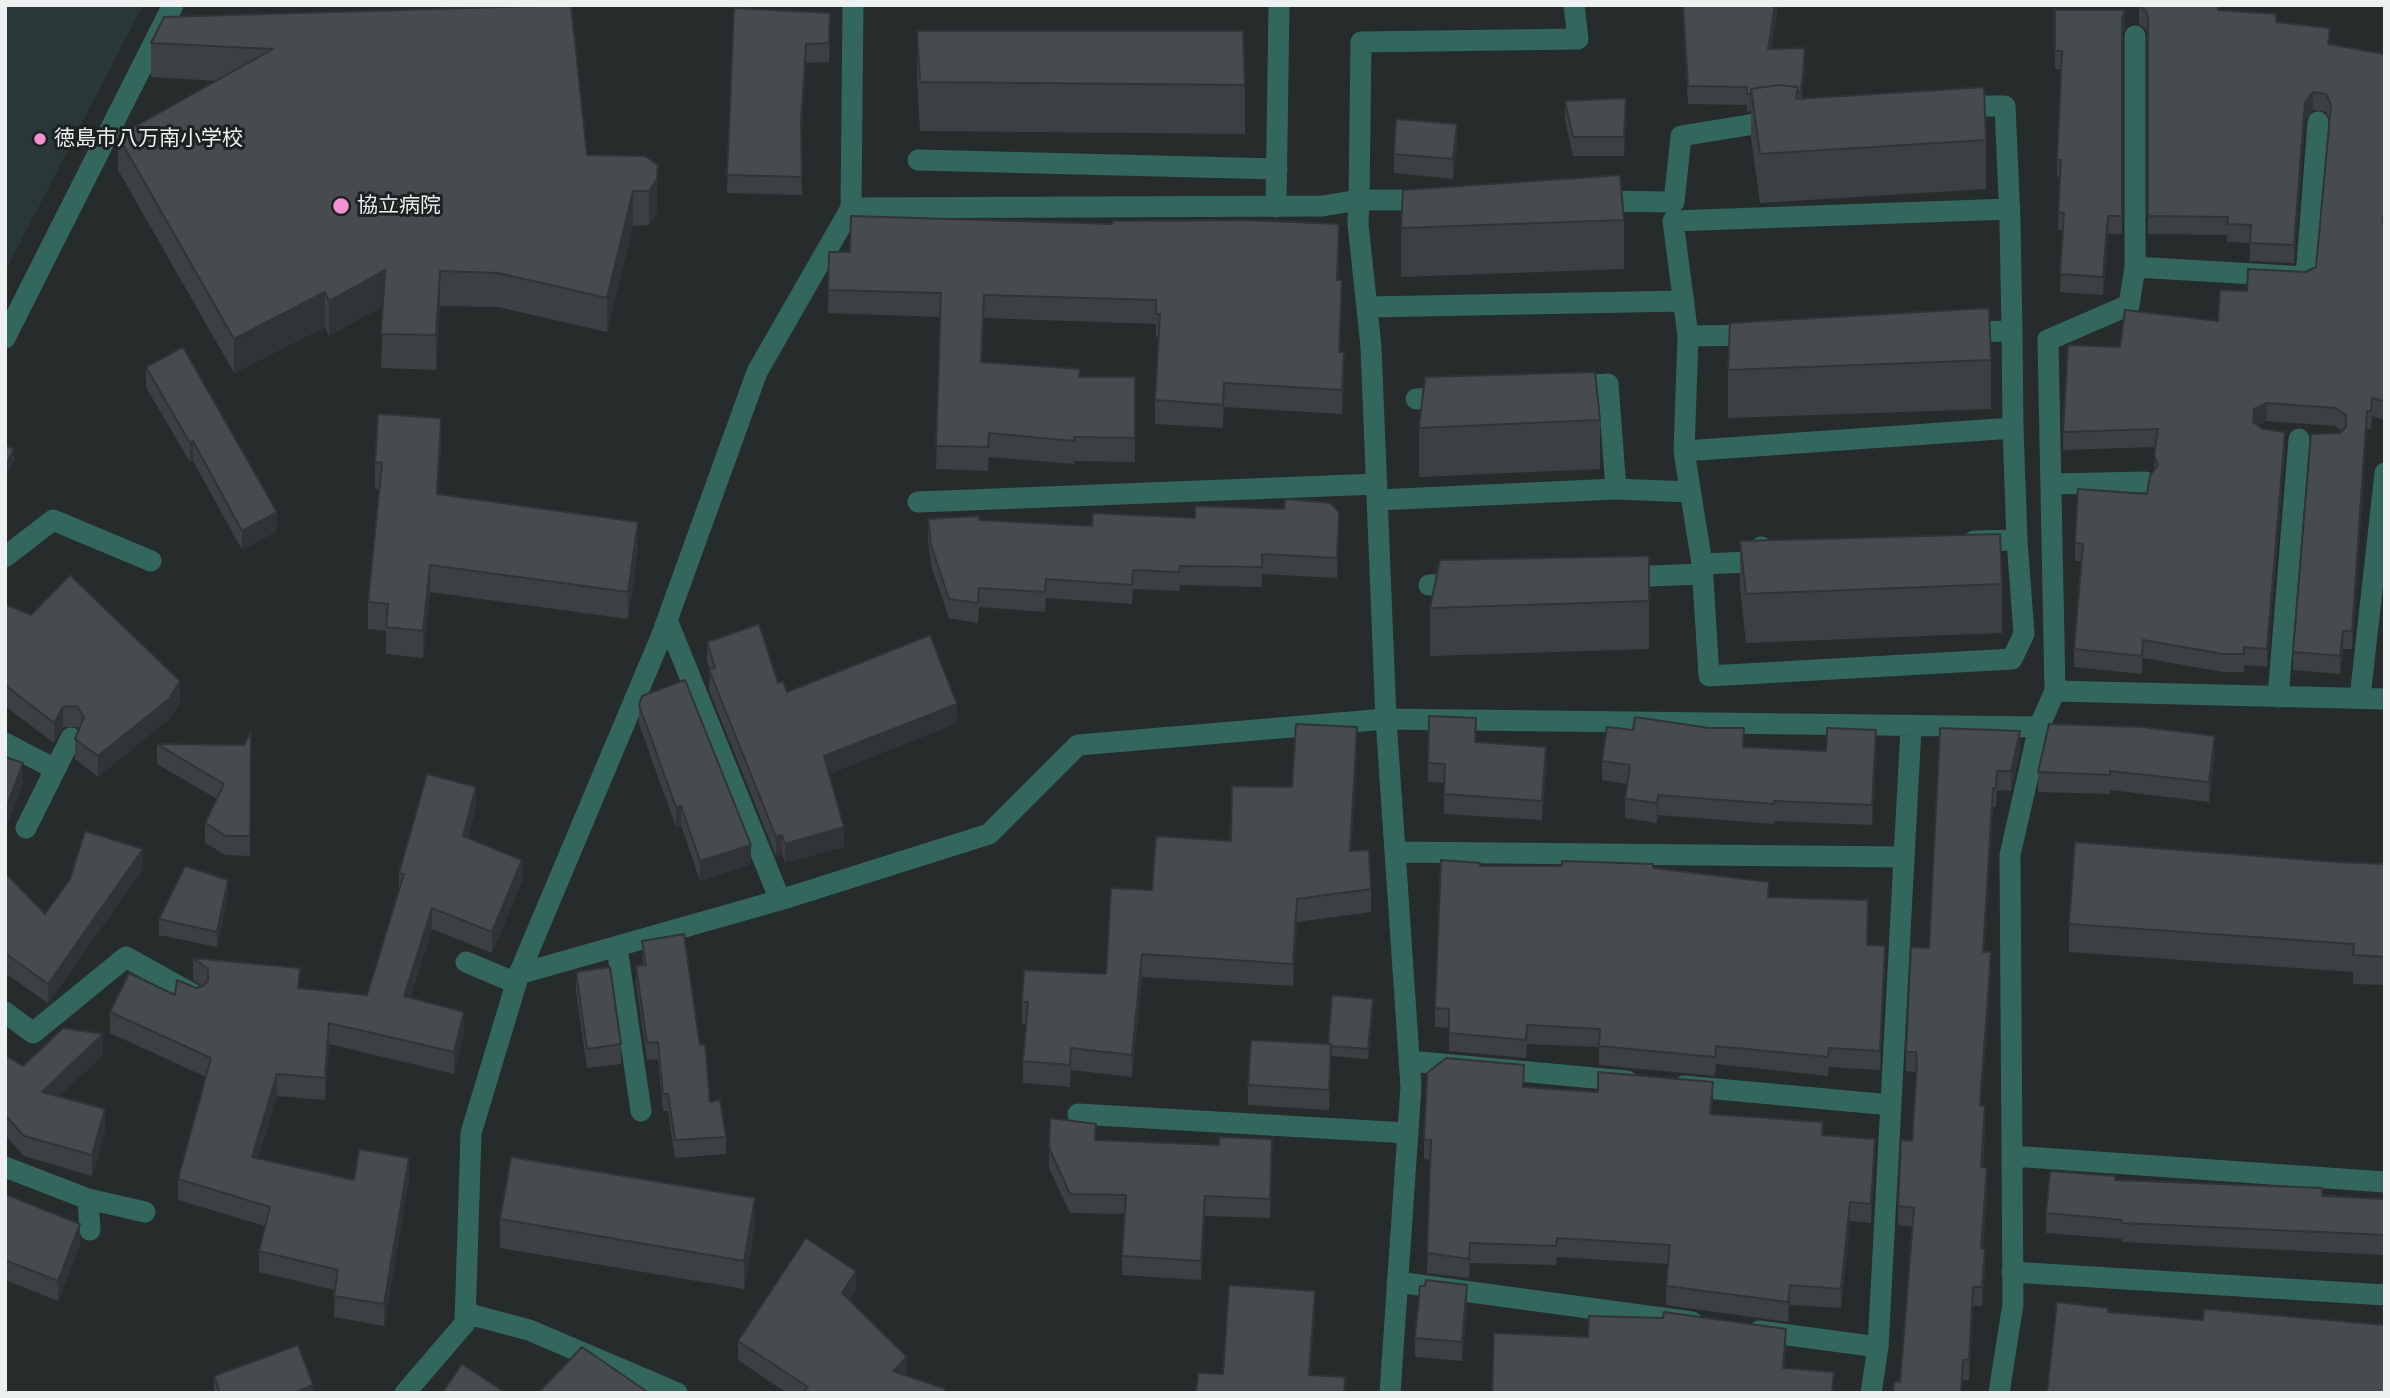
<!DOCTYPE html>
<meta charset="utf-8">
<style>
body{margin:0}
#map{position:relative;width:2390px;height:1398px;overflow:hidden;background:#262b2c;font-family:Arial,sans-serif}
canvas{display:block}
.frame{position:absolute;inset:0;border:7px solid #eef1f2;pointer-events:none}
</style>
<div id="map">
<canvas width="2390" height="1398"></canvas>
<div class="frame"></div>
</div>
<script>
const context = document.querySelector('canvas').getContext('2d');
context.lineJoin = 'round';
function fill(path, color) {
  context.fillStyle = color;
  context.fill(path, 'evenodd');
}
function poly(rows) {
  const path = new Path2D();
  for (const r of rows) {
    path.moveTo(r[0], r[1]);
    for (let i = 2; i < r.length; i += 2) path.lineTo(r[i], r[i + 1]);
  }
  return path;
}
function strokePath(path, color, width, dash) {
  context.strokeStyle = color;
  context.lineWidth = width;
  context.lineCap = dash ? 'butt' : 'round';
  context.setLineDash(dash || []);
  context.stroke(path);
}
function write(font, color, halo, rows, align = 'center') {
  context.font = font + ' Arial,"Noto Sans JP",sans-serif';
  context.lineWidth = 6;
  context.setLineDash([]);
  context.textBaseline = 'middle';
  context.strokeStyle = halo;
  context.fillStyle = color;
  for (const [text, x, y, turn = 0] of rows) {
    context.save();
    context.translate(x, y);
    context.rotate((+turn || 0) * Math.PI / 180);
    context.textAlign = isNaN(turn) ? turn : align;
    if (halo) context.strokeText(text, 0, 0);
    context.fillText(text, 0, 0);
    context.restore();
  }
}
const built = poly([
 [5,5,143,5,5,272]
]);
const street = poly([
 [1957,106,2005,106,2010,221,2012,331,1963,332],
 [918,160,1277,169],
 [1429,200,1359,200,1361,42,1578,39,1574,5],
 [1594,201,1674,202,1681,136,1779,120],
 [1276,207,1279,5],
 [851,208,1322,206,1359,200,1358,224,1371,347,1386,719,1411,1087,1390,1393],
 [2135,267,2306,277,2318,122],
 [1367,307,1684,301],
 [2012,331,2013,428],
 [1756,335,1688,336,1684,451,2013,428,2017,540,1974,541],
 [1688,336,1673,221,2010,209],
 [5,338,173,5],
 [1569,387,1608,384,1616,489],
 [1416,399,1450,397],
 [1684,451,1702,564],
 [2051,484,2145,482],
 [1378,500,1616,489,1690,492],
 [918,502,1377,484],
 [1761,547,1749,562,1702,564,1709,676,2012,659,2024,634,2017,540],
 [5,557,53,520,151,561],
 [1621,577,1703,574],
 [1429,585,1463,584],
 [667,620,780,900],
 [2055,691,2048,340,2129,305,2135,267,2135,36],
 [2278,697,2299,439],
 [2360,698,2385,473],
 [5,743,55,769],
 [26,828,71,738],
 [1396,852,1904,857],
 [617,947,641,1111],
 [466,962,516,983],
 [519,974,780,900,989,834,1078,745,1386,719,2039,727,2055,691,2385,699],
 [5,1012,33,1033,126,957,196,996],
 [1409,1061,1627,1081],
 [1684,1086,1891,1105],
 [1078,1114,1408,1133],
 [2012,1156,2385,1182],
 [5,1167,88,1199,145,1212],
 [88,1199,90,1230],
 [2012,1272,2385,1295],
 [1397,1282,1692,1322],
 [465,1313,529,1330,677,1393],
 [1759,1331,1878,1347],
 [405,1393,465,1323,471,1133,519,974,661,637,757,372,851,208,853,5],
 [1871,1393,1878,1347,1911,727],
 [1999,1393,2013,1304,2010,855,2039,727]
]);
const wall = poly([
 [571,5,587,155,645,156,657,213,649,225,633,226,607,332,498,307,440,306,436,370,381,368,383,306,329,336,325,327,234,373,118,170,118,136,217,81,151,77,151,43],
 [1682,5,1778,5,1771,49,1805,66,1802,98,1986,140,1986,189,1760,203,1751,138,1751,111,1747,112,1747,105,1688,104],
 [2139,5,2218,10,2276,22,2330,44,2385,219,2385,420,2372,416,2371,429,2367,429,2352,649,2343,649,2340,674,2293,670,2293,652,2340,433,2342,431,2335,426,2267,421,2258,425,2285,450,2267,667,2244,665,2244,672,2223,672,2143,658,2142,674,2074,667,2074,649,2082,561,2075,561,2075,543,2147,494,2154,471,2155,447,2063,450,2063,432,2120,347,2218,321,2247,291,2305,272,2316,267,2330,120,2326,112,2313,110,2305,120,2294,263,2250,261,2250,243,2227,242,2227,235,2148,234,2148,36,2146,29,2139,24],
 [734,8,830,32,829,62,806,63,801,137,802,195,727,193],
 [2055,10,2125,28,2122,36,2122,234,2108,234,2103,295,2060,292,2063,230,2058,230,2060,177,2057,177,2057,160,2061,69,2055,69],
 [917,31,1245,85,1245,134,920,131,917,80],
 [1565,101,1626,118,1624,156,1573,156,1565,120],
 [1457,144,1453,179,1394,173,1394,154],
 [1624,220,1624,269,1401,277,1401,228],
 [1339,248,1338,280,1342,304,1340,352,1344,376,1342,414,1224,407,1223,428,1155,424,1155,400,1158,337,1156,337,1156,324,984,318,982,362,1080,377,1135,377,1135,462,1074,461,1074,464,989,457,988,471,936,469,940,317,828,313,829,252],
 [1991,360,1991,409,1728,418,1728,370],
 [146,367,277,531,242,550,193,461,190,462,146,387],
 [1600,420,1600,469,1419,477,1419,428],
 [441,445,438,494,638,549,628,619,430,592,423,658,386,654,386,631,368,629,368,602,379,489,375,489,375,462],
 [928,519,979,520,1092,526,1339,531,1337,578,1262,574,1262,587,1180,585,1179,591,1133,589,1132,604,1046,598,1045,612,979,607,978,623,949,618,931,565,928,539],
 [1740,541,2002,584,2002,633,1746,643,1740,589],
 [1649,556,1649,649,1430,656,1430,608],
 [5,604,180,702,169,719,98,777,75,759,75,739,79,729,77,727,63,727,54,743,5,706],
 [707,642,778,683,787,692,957,723,829,774,844,847,785,863,782,854,776,856,709,690,710,670,707,661],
 [639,705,751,864,700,881,681,825,676,827,639,724],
 [1940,728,2020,751,2011,791,1997,790,1996,807,1993,807,1984,952,1991,972,1981,1105,1985,1125,1983,1168,1987,1187,1983,1248,1985,1268,1982,1306,1973,1306,1969,1380,1900,1382,1913,1227,1898,1225,1898,1206,1912,1141,1916,1072,1906,1071,1906,1052,1929,948],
 [251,731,250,856,226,855,205,843,205,823,217,799,157,764,157,744,244,745],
 [1476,742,1546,766,1542,820,1444,814,1444,783,1428,782,1428,763],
 [1744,747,1826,751,1876,750,1872,825,1774,821,1774,824,1658,815,1657,823,1625,818,1625,799,1627,784,1602,780,1602,761],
 [1357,750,1351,851,1371,889,1371,912,1297,922,1293,986,1142,977,1132,1077,1071,1070,1070,1087,1023,1083,1023,1061,1026,1024,1022,1024,1022,1002,1106,974,1152,890,1231,841],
 [2215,755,2209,802,2110,790,2110,794,2038,792,2038,772],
 [476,808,468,838,522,881,492,953,432,929,410,998,464,1033,454,1074,329,1044,325,1100,277,1096,258,1158,354,1180,409,1179,384,1326,334,1317,335,1290,259,1272,259,1251,265,1226,178,1200,178,1179,206,1077,110,1033,110,1012,175,995,202,986,193,980,193,958,300,988,367,995,399,890,399,873],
 [2337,862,2385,864,2385,985,2353,984,2353,972,2069,952,2069,924],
 [1480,866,1653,868,1769,897,1867,945,1885,965,1880,1070,1829,1067,1828,1076,1716,1064,1715,1076,1599,1065,1599,1047,1527,1044,1526,1058,1449,1051,1449,1028,1435,1027,1435,1008],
 [143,869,48,1003,5,973,5,877,45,914,70,879],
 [228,896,217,947,159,935,159,919],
 [642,941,700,1045,710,1102,726,1137,726,1154,675,1158,668,1111,663,1111,658,1059,647,1060,636,983,636,966,643,965],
 [576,972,621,1044,621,1064,587,1068,576,991],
 [1373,1009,1368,1059,1331,1056,1329,1110,1248,1105,1248,1085,1328,1044],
 [5,1055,23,1066,103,1055,58,1097,105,1130,92,1176,24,1156,5,1135],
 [1524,1087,1713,1102,1711,1114,1823,1135,1875,1158,1871,1223,1850,1221,1841,1308,1790,1305,1788,1322,1666,1305,1666,1286,1668,1264,1557,1257,1556,1265,1470,1263,1469,1278,1427,1273,1430,1160,1424,1159,1424,1140],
 [1096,1140,1272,1158,1270,1218,1205,1216,1201,1280,1122,1275,1122,1256,1125,1214,1070,1213,1049,1168,1049,1148],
 [2115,1180,2385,1199,2385,1255,2122,1242,2122,1239,2046,1233,2046,1213],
 [5,1194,80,1245,58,1301,5,1280],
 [500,1219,755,1227,744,1289,500,1248],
 [856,1290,849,1301,907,1376,945,1393,787,1393,738,1360,738,1341],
 [1467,1305,1462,1361,1415,1357,1415,1338],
 [214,1376,313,1393,214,1393]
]);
const shadedWall = poly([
 [1775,5,1778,5,1768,66,1768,49],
 [2125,10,2125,28,2122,36,2122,18],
 [806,44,806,63,801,140,801,122],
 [1805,48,1805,66,1801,110,1801,93],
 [2313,92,2313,110,2305,120,2294,263,2294,245,2305,102],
 [1626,98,1626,118,1624,156,1624,137],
 [1457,124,1457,144,1453,179,1453,159],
 [658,165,657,213,649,225,649,191],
 [633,191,633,226,607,332,607,298],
 [2108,216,2108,234,2103,295,2103,277],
 [385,270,385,305,329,336,329,301],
 [440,271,440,306,436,370,436,335],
 [1342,280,1342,304,1339,376,1339,352],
 [325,292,325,327,234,373,234,339],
 [984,295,984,318,981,386,981,362],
 [1344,352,1344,376,1342,414,1342,390],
 [1224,383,1224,407,1223,428,1223,405],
 [2267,403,2267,421,2254,426,2253,422,2254,409],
 [2367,411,2367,429,2352,649,2352,631],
 [441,418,441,445,437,521,437,494],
 [2285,432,2285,450,2267,667,2267,649],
 [193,441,193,461,190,462,190,443],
 [14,449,14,461,5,479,5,467],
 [277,512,277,531,242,550,242,531],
 [1339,512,1339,531,1337,578,1337,558],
 [638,522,638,549,628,619,628,592],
 [430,565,430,592,423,658,423,631],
 [2343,631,2343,649,2340,674,2340,656],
 [2143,640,2143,658,2142,674,2142,656],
 [180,681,180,702,169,719,98,777,98,756],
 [957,704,957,723,824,776,824,756],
 [63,707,63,727,54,743,54,723],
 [1357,727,1357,750,1350,873,1350,851],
 [1876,730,1876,750,1872,825,1872,805],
 [2020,731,2020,751,2011,791,2011,771],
 [2215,736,2215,755,2209,802,2209,782],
 [1546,747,1546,766,1542,820,1542,801],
 [23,763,23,784,5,832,5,811],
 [476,787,476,808,463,857,463,836],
 [1993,788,1993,807,1983,971,1983,952],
 [1658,795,1658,815,1657,823,1657,803],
 [681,806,681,825,676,827,676,807],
 [844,827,844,847,785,863,785,844],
 [782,835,782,854,776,856,776,837],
 [751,845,751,864,700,881,700,861],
 [143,849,143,869,48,1003,48,984],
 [522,860,522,881,492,953,492,932],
 [228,880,228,896,217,947,217,932],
 [1297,899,1297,922,1293,986,1293,964],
 [432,908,432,929,404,1017,404,996],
 [1885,946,1885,965,1880,1070,1880,1051],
 [1991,952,1991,972,1980,1125,1980,1105],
 [1142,954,1142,977,1132,1077,1132,1055],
 [1373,999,1373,1009,1368,1059,1368,1049],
 [464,1012,464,1033,454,1074,454,1052],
 [329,1023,329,1044,325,1100,325,1078],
 [103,1034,103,1055,42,1112,42,1092],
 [1331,1044,1331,1063,1329,1110,1329,1090],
 [1071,1048,1071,1070,1070,1087,1070,1065],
 [277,1074,277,1096,252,1178,252,1157],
 [1713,1082,1713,1102,1710,1134,1710,1114],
 [1985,1106,1985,1125,1981,1187,1981,1167],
 [105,1109,105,1130,92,1176,92,1155],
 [1272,1139,1272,1158,1270,1218,1270,1199],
 [1875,1139,1875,1158,1871,1223,1871,1204],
 [409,1158,409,1179,384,1326,384,1304],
 [1987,1168,1987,1187,1981,1268,1981,1248],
 [1205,1196,1205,1216,1201,1280,1201,1261],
 [755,1198,755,1227,744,1289,744,1261],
 [1850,1202,1850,1221,1841,1308,1841,1289],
 [80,1224,80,1245,58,1301,58,1281],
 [1470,1243,1470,1263,1469,1278,1469,1259],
 [1985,1249,1985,1268,1982,1306,1982,1287],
 [856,1271,856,1290,842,1312,842,1293],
 [1467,1285,1467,1305,1462,1361,1462,1342],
 [1790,1285,1790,1305,1788,1322,1788,1302],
 [1973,1287,1973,1306,1969,1380,1969,1360],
 [1315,1291,1315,1311,1309,1393,1309,1375],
 [1786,1329,1786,1348,1783,1387,1783,1368],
 [907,1357,907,1376,893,1371],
 [313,1385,313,1393,293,1393]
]);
const building = poly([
 [571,5,587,155,645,156,658,165,657,179,649,191,633,191,607,298,498,273,440,271,436,335,381,334,385,270,329,301,325,292,234,339,118,136,273,49,151,43,164,17,571,5],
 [1683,5,1775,5,1768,49,1805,48,1801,93,1798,92,1798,87,1778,85,1751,89,1751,94,1747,94,1747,87,1688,86,1683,5],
 [2139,5,2218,5,2218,10,2276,14,2276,22,2330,28,2328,44,2385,54,2385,201,2383,224,2385,224,2385,402,2372,398,2371,411,2367,411,2352,631,2343,631,2340,656,2293,652,2311,434,2340,433,2346,427,2346,415,2335,408,2267,403,2254,409,2253,422,2262,429,2285,432,2267,649,2244,647,2244,654,2223,654,2143,640,2142,656,2074,649,2083,544,2075,543,2078,489,2147,494,2150,476,2158,465,2154,455,2158,429,2063,432,2068,345,2120,347,2125,310,2218,321,2220,290,2247,291,2248,269,2305,272,2316,267,2331,105,2326,94,2313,92,2305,102,2294,245,2250,243,2251,225,2227,224,2228,217,2148,216,2148,18,2146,11,2139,5],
 [734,8,830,13,829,43,806,44,801,122,802,177,727,175,734,8],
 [2055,10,2125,10,2122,18,2122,216,2108,216,2103,277,2060,274,2064,213,2058,212,2061,160,2057,160,2062,51,2055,51,2055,10],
 [917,31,1243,31,1245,85,920,82,917,31],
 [1778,85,1798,87,1796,99,1984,87,1986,140,1760,154,1751,89,1778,85],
 [1626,98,1624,137,1573,137,1565,101,1626,98],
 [1396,119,1457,124,1453,159,1394,154,1396,119],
 [1620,175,1624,220,1401,228,1403,190,1620,175],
 [851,216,1112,224,1113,221,1244,220,1339,224,1337,280,1342,280,1339,352,1344,352,1342,390,1224,383,1223,405,1155,400,1160,314,1156,314,1156,300,984,295,981,362,1080,369,1079,377,1135,377,1135,438,1074,437,1074,441,989,433,988,447,936,446,941,293,828,290,829,252,850,252,851,216],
 [1989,308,1991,360,1728,370,1730,323,1989,308],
 [183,347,277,512,242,531,193,441,190,443,146,367,183,347],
 [1595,372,1600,420,1419,428,1425,377,1595,372],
 [378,414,441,418,437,494,638,522,628,592,430,565,423,631,386,627,388,604,368,602,382,463,375,462,378,414],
 [5,445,14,449,5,467,5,445],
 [1285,499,1330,503,1339,512,1337,558,1262,554,1262,567,1180,566,1179,572,1133,570,1132,585,1046,579,1045,592,979,588,978,603,949,599,931,545,928,519,979,516,979,520,1092,526,1093,513,1195,518,1195,506,1284,509,1285,499],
 [2000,534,2002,584,1746,594,1740,541,2000,534],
 [1649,556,1649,601,1430,608,1440,560,1649,556],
 [70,575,180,681,169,699,98,756,75,739,84,717,77,706,63,707,54,723,5,685,5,604,31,615,70,575],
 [759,624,778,683,783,681,787,692,930,635,957,704,824,756,844,827,785,844,782,835,776,837,709,670,715,668,707,642,759,624],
 [685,680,751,845,700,861,681,806,676,807,639,705,642,696,685,680],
 [1429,716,1476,718,1475,742,1546,747,1542,801,1444,794,1445,764,1428,763,1429,716],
 [1635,717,1709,728,1744,728,1743,747,1826,751,1827,728,1876,730,1872,805,1774,801,1774,804,1658,795,1657,803,1625,799,1630,765,1602,761,1607,727,1633,730,1635,717],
 [1296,724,1357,727,1350,851,1369,850,1371,889,1297,899,1293,964,1142,954,1132,1055,1071,1048,1070,1065,1023,1061,1028,1002,1022,1002,1024,970,1106,974,1111,888,1152,890,1156,836,1231,841,1232,786,1292,787,1296,724],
 [2049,724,2143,727,2215,736,2209,782,2110,771,2110,775,2038,772,2049,724],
 [1940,728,2020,731,2011,771,1997,771,1996,788,1993,788,1983,952,1991,952,1980,1105,1985,1106,1981,1167,1987,1168,1981,1248,1985,1249,1982,1287,1973,1287,1969,1360,1963,1360,1961,1393,1893,1393,1894,1382,1900,1382,1914,1208,1898,1206,1901,1140,1912,1141,1917,1064,1916,1052,1906,1052,1911,947,1929,948,1940,728],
 [251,731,250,836,226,836,205,823,224,784,157,744,244,745,251,731],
 [5,757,23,763,5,811,5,757],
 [427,774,476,787,463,836,522,860,492,932,432,908,404,996,464,1012,454,1052,329,1023,325,1078,277,1074,252,1157,354,1180,359,1149,409,1158,384,1304,334,1296,338,1270,259,1251,270,1207,178,1179,211,1058,110,1012,129,973,175,995,177,980,196,988,203,986,208,981,208,969,193,958,300,968,298,988,367,995,404,874,399,873,427,774],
 [85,831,143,849,48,984,5,953,5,877,7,875,45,914,70,879,85,831],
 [2075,842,2337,862,2385,864,2385,957,2353,955,2354,944,2069,924,2075,842],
 [1441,860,1480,863,1480,866,1562,866,1562,861,1653,864,1653,868,1769,882,1768,897,1868,900,1867,945,1885,946,1880,1051,1829,1048,1828,1057,1716,1046,1715,1057,1599,1046,1600,1029,1527,1025,1526,1040,1449,1033,1449,1009,1435,1008,1441,860],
 [185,866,228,880,217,932,159,919,185,866],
 [684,934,700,1045,705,1044,710,1102,720,1100,726,1137,675,1140,668,1094,663,1094,658,1042,647,1043,636,966,646,965,642,941,684,934],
 [610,967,621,1044,587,1049,576,972,610,967],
 [1332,995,1373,999,1368,1049,1331,1046,1331,1044,1328,1044,1332,995],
 [63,1028,103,1034,42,1092,105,1109,92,1155,24,1136,5,1115,5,1055,23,1066,63,1028],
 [1251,1040,1331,1044,1329,1090,1248,1085,1251,1040],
 [1446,1058,1524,1065,1523,1087,1598,1092,1598,1072,1713,1082,1710,1114,1823,1122,1822,1135,1875,1139,1871,1204,1850,1202,1841,1289,1790,1285,1788,1302,1666,1286,1670,1245,1557,1238,1556,1246,1470,1243,1469,1259,1427,1253,1431,1140,1424,1140,1427,1073,1446,1058],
 [1050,1118,1096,1124,1095,1140,1219,1145,1219,1137,1272,1139,1270,1199,1205,1196,1201,1261,1122,1256,1126,1195,1070,1194,1049,1148,1050,1118],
 [511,1157,755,1198,744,1261,500,1219,511,1157],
 [2050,1171,2115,1176,2115,1180,2322,1188,2322,1196,2385,1199,2385,1235,2122,1223,2122,1220,2046,1213,2050,1171],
 [5,1194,80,1224,58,1281,5,1260,5,1194],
 [806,1238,856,1271,842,1293,907,1357,893,1371,945,1389,944,1393,802,1393,808,1387,738,1341,806,1238],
 [1426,1280,1467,1285,1462,1342,1415,1338,1420,1286,1425,1286,1426,1280],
 [1229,1285,1315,1291,1309,1375,1345,1377,1344,1393,1196,1393,1198,1373,1223,1374,1229,1285],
 [2057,1302,2108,1308,2108,1312,2203,1320,2204,1309,2385,1325,2385,1393,2047,1393,2057,1302],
 [1664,1312,1786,1329,1783,1368,1834,1372,1832,1393,1492,1393,1494,1333,1588,1337,1589,1316,1663,1318,1664,1312],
 [298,1345,313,1385,293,1393,220,1393,214,1376,298,1345],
 [582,1347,649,1393,538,1393,582,1347],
 [462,1364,506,1393,442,1393,462,1364]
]);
const markers = [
 [40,139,7,"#f690d0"],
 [341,206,9,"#f690d0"]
];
const poiNames = [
 ["徳島市八万南小学校",54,139],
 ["協立病院",357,206]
];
fill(built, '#2a3739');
strokePath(street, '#33665c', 21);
fill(wall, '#3c4043');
fill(shadedWall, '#313437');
fill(building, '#464b4e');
strokePath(building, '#313437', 2);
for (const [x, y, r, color] of markers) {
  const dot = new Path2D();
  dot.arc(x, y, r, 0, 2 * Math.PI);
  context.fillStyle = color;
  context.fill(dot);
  strokePath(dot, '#1c2222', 2.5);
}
write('21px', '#eef1f2', '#1c2222', poiNames, 'left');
</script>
